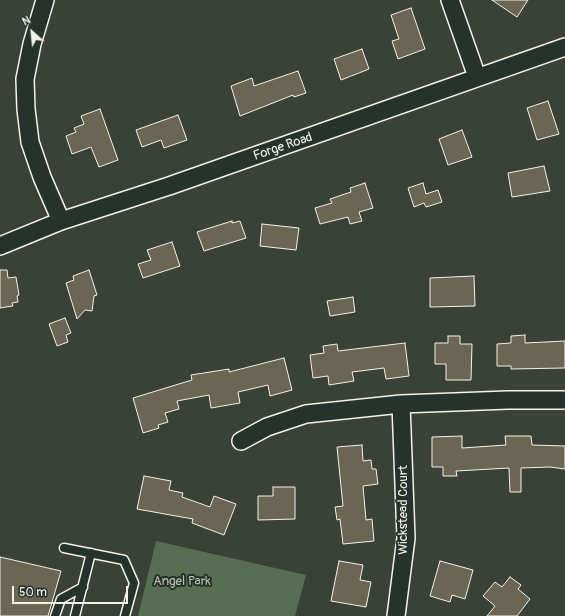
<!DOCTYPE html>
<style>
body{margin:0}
#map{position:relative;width:565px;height:616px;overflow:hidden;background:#3a4238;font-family:Pangolin,sans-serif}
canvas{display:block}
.north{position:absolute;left:12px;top:12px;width:40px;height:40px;-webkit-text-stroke:3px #26332d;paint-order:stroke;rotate:333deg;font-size:11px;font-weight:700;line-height:16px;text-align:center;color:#f4f1e8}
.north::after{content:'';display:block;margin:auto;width:14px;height:18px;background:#f4f1e8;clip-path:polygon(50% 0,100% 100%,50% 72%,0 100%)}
.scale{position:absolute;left:12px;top:586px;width:116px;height:18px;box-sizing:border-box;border:2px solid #f4f1e8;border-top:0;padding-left:5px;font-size:12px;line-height:14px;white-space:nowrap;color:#f4f1e8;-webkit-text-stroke:3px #26332d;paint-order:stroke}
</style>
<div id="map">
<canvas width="565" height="616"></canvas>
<div class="north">N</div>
<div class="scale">50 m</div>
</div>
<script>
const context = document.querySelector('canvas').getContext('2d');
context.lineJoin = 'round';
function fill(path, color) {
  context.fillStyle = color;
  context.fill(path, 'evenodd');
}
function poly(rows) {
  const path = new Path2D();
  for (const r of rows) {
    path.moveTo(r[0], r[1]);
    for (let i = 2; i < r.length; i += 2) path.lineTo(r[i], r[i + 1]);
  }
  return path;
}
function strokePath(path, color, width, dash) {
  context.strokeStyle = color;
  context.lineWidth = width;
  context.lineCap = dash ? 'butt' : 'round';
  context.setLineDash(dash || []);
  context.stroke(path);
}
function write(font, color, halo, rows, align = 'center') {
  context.font = font + ' Pangolin,sans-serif';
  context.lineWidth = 4;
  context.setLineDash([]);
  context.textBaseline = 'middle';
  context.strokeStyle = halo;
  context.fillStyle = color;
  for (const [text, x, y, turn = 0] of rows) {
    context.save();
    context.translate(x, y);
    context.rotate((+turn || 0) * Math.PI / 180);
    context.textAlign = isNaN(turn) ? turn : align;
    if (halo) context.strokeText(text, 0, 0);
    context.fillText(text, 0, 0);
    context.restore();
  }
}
const green = poly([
 [156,541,306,575,295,616,138,616]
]);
const building = poly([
 [492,0,528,0,517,17,492,0],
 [411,8,425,49,398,59,392,41,399,39,391,15,411,8],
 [362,49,369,69,341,80,334,59,362,49],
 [298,71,306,93,294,97,293,95,240,116,231,86,252,78,254,86,298,71],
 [548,101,559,134,537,140,527,108,548,101],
 [100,109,118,160,99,167,91,147,72,154,66,136,76,132,74,128,84,124,81,116,100,109],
 [178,115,187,140,164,148,161,140,142,147,136,130,178,115],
 [462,130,472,157,448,165,439,139,462,130],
 [544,166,550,191,512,197,508,173,544,166],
 [365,183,373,208,359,212,362,221,350,224,348,217,320,224,315,208,332,203,330,199,351,192,350,188,365,183],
 [423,183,426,194,438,190,442,202,426,207,424,203,414,207,408,188,423,183],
 [232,221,232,223,240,221,246,238,204,251,197,232,232,221],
 [262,224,299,228,296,250,260,246,262,224],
 [172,242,180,266,143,278,138,264,151,260,147,250,172,242],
 [0,270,7,270,8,278,16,277,19,295,17,296,18,302,12,303,13,306,0,308,0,270],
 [89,270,97,295,94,296,92,311,85,310,77,319,66,283,74,280,73,276,89,270],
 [474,276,475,306,430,307,430,278,474,276],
 [353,297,355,312,330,316,327,301,353,297],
 [65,318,71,333,66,335,68,342,57,346,49,324,65,318],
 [525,335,525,343,565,341,565,368,511,369,511,366,497,366,497,344,511,343,511,336,525,335],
 [448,336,460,336,460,344,472,344,471,380,446,380,446,364,435,364,435,343,448,343,448,336],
 [405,343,409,376,386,379,384,368,352,372,354,381,329,385,328,376,313,378,310,355,324,353,323,346,337,344,338,351,405,343],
 [284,358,292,390,270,396,268,385,238,392,240,403,211,408,209,395,177,401,179,409,165,413,168,422,158,425,159,428,143,433,133,398,192,380,191,375,229,369,229,372,284,358],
 [462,436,462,448,506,445,505,436,531,436,532,445,565,446,565,469,550,467,521,468,521,492,510,492,509,468,456,471,457,476,443,476,443,467,432,467,432,437,462,436],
 [362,445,363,461,371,460,372,469,376,469,378,484,363,486,366,520,372,519,374,541,343,544,340,519,337,520,335,507,343,506,337,447,362,445],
 [144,476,171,481,169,490,183,493,182,497,210,507,214,496,236,504,224,535,192,523,193,519,137,509,144,476],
 [273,487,295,487,295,519,258,520,258,496,273,496,273,487],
 [0,557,61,571,48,616,0,616,0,557],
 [339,561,363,565,360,580,371,582,366,607,331,601,339,561],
 [440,561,473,570,465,599,452,595,450,602,430,596,440,561],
 [510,577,521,585,518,589,530,599,517,616,487,616,495,606,483,596,495,582,502,587,510,577]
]);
const lane = poly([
 [64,548,124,560,134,583,125,616],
 [55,616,61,599,83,587],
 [75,616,91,553]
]);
const street = poly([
 [45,0,32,44,25,79,26,109,30,142,42,177,61,221],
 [450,0,477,77],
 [0,246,61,221,169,186,565,47],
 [241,441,267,427,306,414,401,404,508,400,565,400],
 [396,616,406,538,401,404]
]);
const streetNames = [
 ["Forge Road",283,147,-19],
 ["Wickstead Court",404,510,-90]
];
const parkNames = [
 ["Angel Park",182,582]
];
fill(green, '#576e52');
fill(building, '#6a6653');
strokePath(building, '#f4f1e8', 1);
strokePath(lane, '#f4f1e8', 11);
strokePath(street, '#f4f1e8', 20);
strokePath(lane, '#26332d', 8);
strokePath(street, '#26332d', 17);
write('13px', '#f4f1e8', '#26332d', streetNames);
write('13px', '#b5bdac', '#26332d', parkNames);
</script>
